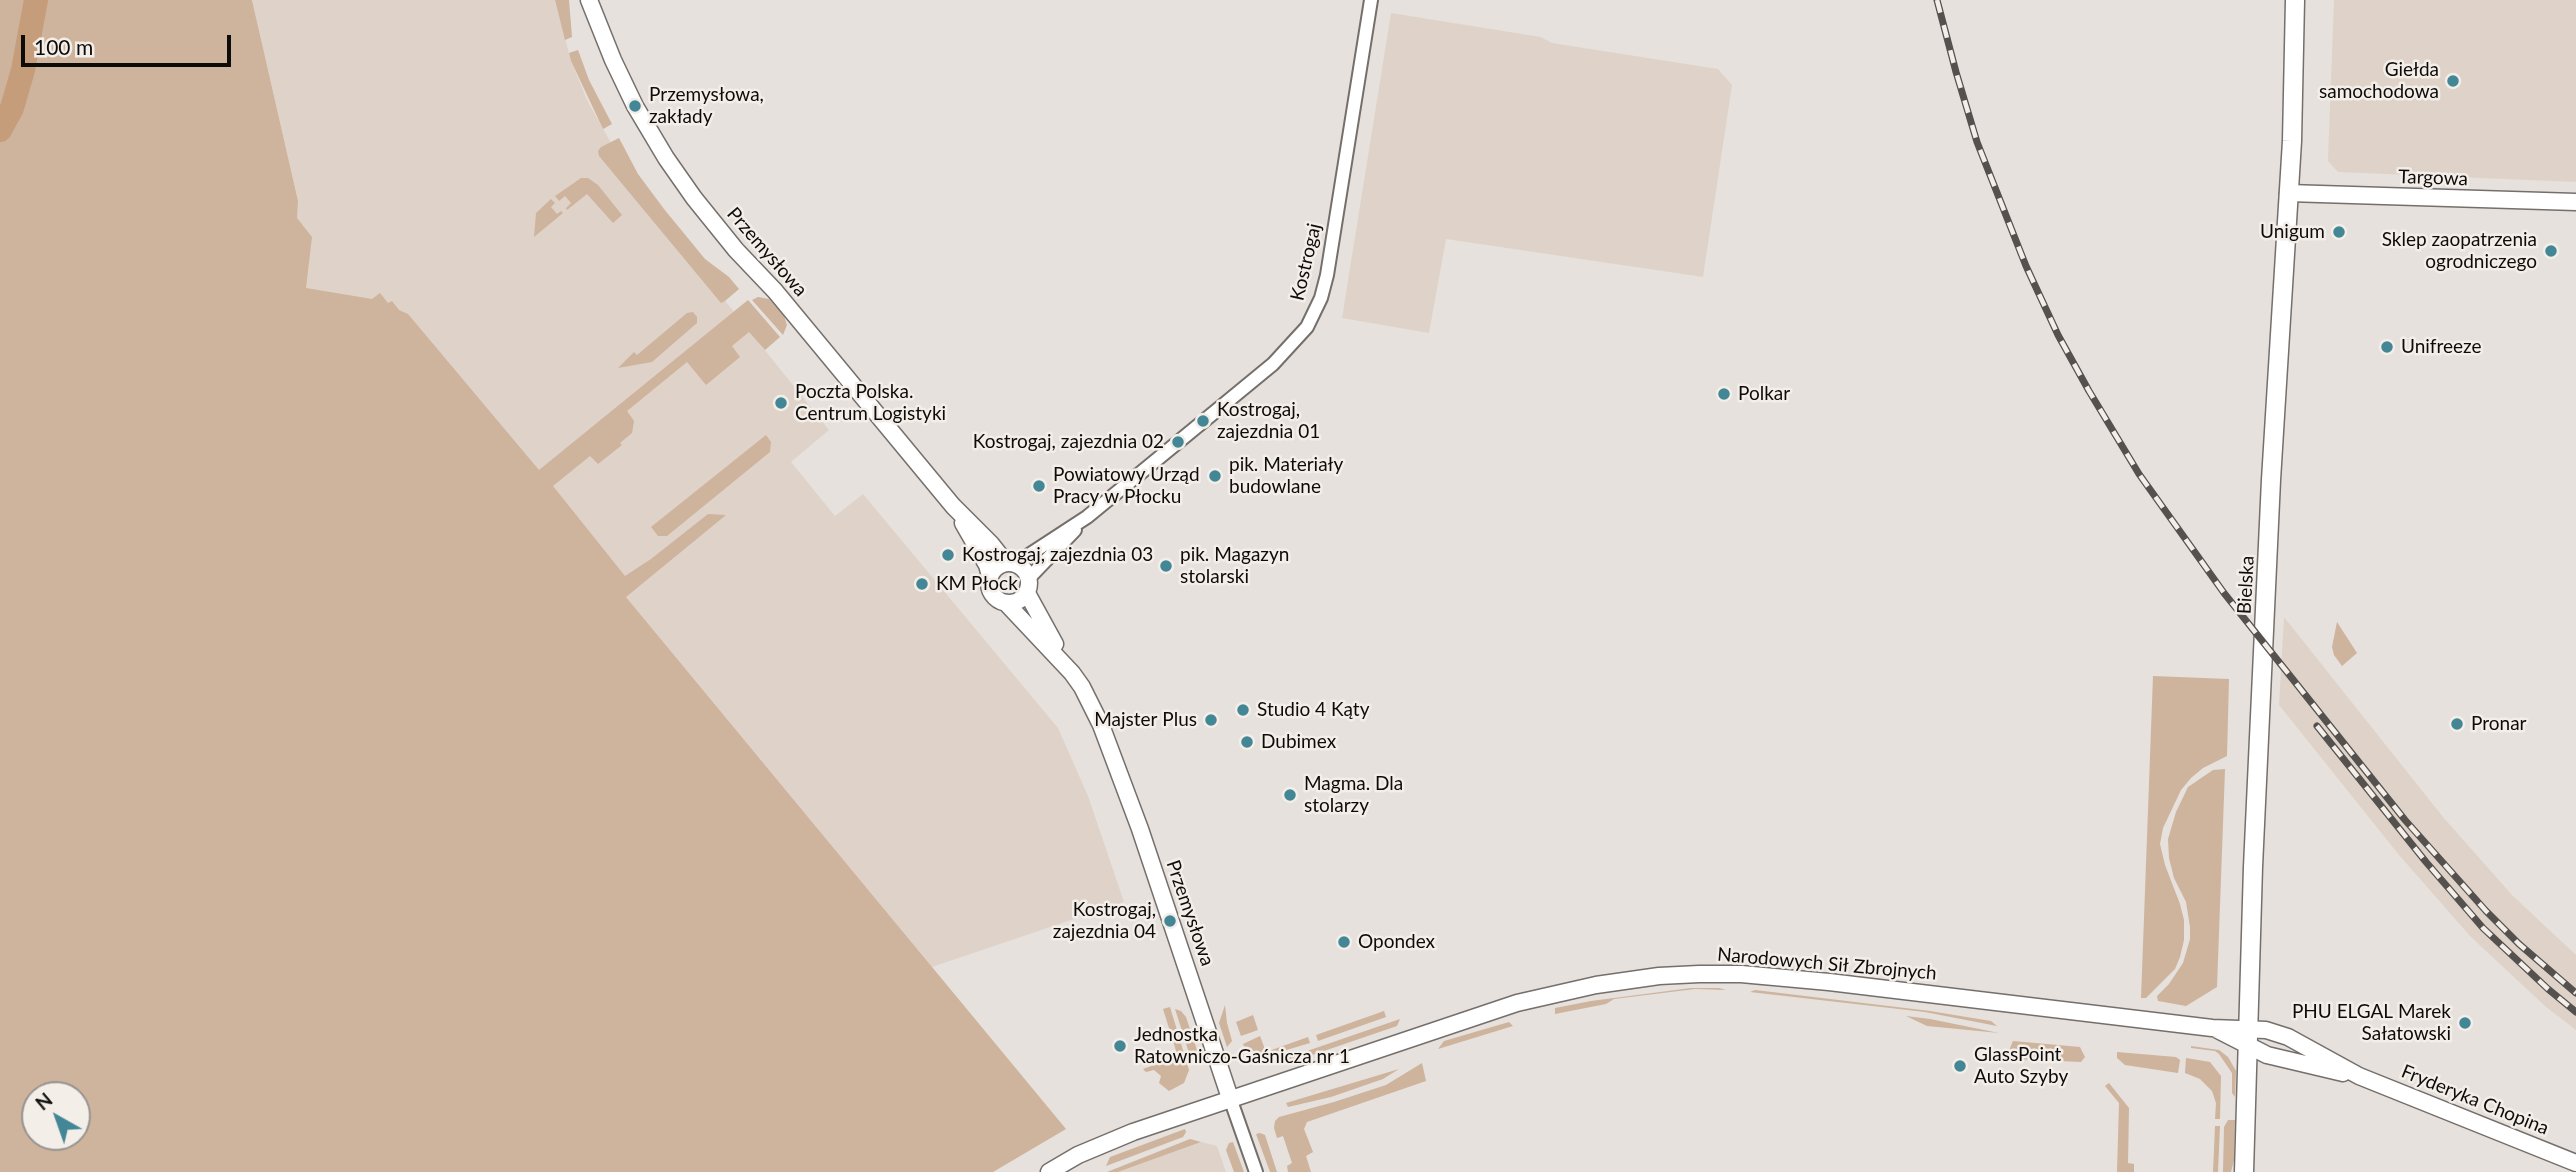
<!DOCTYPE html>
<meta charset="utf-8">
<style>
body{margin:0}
#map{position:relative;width:2576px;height:1172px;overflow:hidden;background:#e6e1dc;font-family:Lato,sans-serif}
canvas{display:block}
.north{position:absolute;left:21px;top:1081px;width:70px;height:70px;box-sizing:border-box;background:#f4eee9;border:2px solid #989490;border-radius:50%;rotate:320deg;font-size:19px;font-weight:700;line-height:28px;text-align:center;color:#0e0c0a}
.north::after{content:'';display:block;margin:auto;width:24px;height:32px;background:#438796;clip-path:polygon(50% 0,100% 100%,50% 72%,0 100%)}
.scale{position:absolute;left:21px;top:35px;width:210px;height:32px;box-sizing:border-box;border:4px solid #0e0c0a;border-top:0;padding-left:9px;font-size:21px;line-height:24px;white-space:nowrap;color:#0e0c0a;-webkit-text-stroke:5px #f4eee9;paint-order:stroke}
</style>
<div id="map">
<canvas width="2576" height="1172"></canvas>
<div class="north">N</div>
<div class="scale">100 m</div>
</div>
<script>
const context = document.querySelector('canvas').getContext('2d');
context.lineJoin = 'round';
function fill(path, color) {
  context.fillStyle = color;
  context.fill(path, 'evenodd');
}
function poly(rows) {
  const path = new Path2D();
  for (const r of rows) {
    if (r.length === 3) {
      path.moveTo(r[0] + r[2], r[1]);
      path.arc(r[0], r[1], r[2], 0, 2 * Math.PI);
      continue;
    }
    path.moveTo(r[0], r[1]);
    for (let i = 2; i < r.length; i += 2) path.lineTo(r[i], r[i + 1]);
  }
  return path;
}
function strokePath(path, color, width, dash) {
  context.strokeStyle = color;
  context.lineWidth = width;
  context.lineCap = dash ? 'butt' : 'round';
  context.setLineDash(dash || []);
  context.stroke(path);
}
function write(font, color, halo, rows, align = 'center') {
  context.font = font + ' Lato,sans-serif';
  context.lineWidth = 5;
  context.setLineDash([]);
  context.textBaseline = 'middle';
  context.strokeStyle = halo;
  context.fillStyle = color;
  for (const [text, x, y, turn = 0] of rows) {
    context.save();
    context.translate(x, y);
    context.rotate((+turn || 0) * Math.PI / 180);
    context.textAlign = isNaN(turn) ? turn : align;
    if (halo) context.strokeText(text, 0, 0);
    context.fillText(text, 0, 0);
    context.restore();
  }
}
const built = poly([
 [252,0,555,0,571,61,587,100,625,168,669,231,829,430,791,462,835,516,863,494,1058,728,1088,796,1124,902,932,967,535,487,289,302,298,201],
 [2334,0,2576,0,2576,182,2338,172,2328,161],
 [1391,13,1541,37,1552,43,1718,69,1732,85,1703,277,1446,239,1429,333,1342,318],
 [2284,617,2443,817,2512,895,2576,955,2576,1030,2546,1007,2470,936,2399,855,2279,705],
 [1201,1142,1217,1146,1226,1172,1118,1172]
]);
const green = poly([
 [0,0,252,0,298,201,297,218,312,237,306,288,372,299,380,293,388,303,392,301,399,310,408,314,539,470,748,300,780,337,765,350,749,332,732,346,740,357,706,385,687,362,627,411,634,421,632,433,620,443,622,445,598,464,590,456,553,486,625,576,651,559,708,514,726,515,626,597,1066,1129,993,1172,0,1172],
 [77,1095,77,1137,35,1137,35,1095],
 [555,0,569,0,572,37,565,40],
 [578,50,589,80,612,124,603,129,571,61,569,53],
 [619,138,638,174,664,209,705,259,729,277,739,289,725,301,721,303,599,156,598,151,601,147],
 [581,178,588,178,598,185,622,215,613,223,587,194,567,210,566,208,571,203,565,196,559,201,555,196],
 [551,199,555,203,551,207,557,214,561,211,563,213,534,237,536,213],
 [758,297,769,299,784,316,787,325,783,335,752,300],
 [693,312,697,317,697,323,652,362,618,368,634,352,637,355,687,313],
 [766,435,771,442,770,452,667,536,658,536,651,527],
 [2337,622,2357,653,2342,666,2334,655,2332,647],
 [2153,676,2229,679,2227,756,2203,768,2191,778,2181,790,2163,828,2160,844,2165,865,2180,904,2184,920,2184,940,2180,957,2175,969,2146,998,2141,998],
 [2225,769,2217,987,2186,1006,2158,1001,2157,996,2169,984,2183,963,2190,939,2190,927,2186,902,2174,878,2169,858,2168,839,2176,812,2188,787,2213,770],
 [1691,988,1719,988,1726,990,1695,989,1614,999,1606,1004,1555,1014,1555,1008,1591,1001],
 [1755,990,1930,1011,1991,1021,1997,1026,1925,1012,1750,992],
 [1225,1005,1227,1023,1232,1041,1227,1047,1219,1023],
 [1170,1007,1189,1070,1184,1083,1169,1091,1159,1083,1161,1076,1154,1070,1146,1072,1143,1069,1178,1057,1163,1009],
 [1175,1009,1181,1011,1186,1017,1199,1056,1191,1056,1189,1053],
 [1384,1011,1386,1017,1318,1041,1316,1035],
 [1253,1015,1258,1030,1241,1036,1236,1022],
 [1906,1016,1930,1019,1999,1033,1927,1026],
 [1400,1019,1397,1026,1283,1065,1281,1060],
 [1509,1022,1513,1026,1438,1049,1444,1041],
 [1260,1036,1266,1052,1308,1037,1310,1043,1256,1059,1247,1054,1243,1044],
 [2013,1041,2080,1047,2085,1057,2081,1062,2014,1059,2010,1048],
 [2191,1046,2219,1050,2228,1057,2236,1071,2235,1097,2232,1093,2232,1073,2219,1054,2215,1051,2191,1048],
 [2117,1052,2176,1057,2180,1060,2178,1073,2125,1065,2117,1058],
 [2186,1058,2210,1062,2221,1076,2220,1119,2215,1119,2216,1103,2212,1091,2200,1079,2185,1073],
 [1422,1063,1426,1081,1307,1122,1304,1129,1313,1152,1306,1156,1311,1172,1288,1172,1287,1166,1292,1163,1283,1136,1277,1138,1274,1128,1275,1121,1279,1117,1334,1102,1386,1085],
 [1399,1069,1383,1079,1331,1097,1288,1107,1286,1103],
 [2109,1083,2129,1108,2128,1163,2134,1164,2134,1172,2117,1172,2119,1103,2105,1086],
 [2228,1120,2235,1120,2234,1160,2231,1172,2223,1172,2224,1127],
 [2215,1126,2220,1126,2218,1172,2213,1172],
 [1185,1129,1186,1132,1183,1137,1106,1166,1110,1157],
 [1260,1133,1265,1135,1277,1172,1270,1172,1256,1134],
 [1190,1139,1201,1142,1118,1172,1107,1172],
 [1233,1142,1244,1172,1234,1172,1226,1150,1229,1143]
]);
const river = poly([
 [0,130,12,108,23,70,36,0]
]);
const minor = poly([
 [1015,564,1087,517,1273,364,1307,327,1321,298,1327,275,1371,0],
 [1029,578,1075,530],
 [1230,1098,1256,1172]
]);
const tertiary = poly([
 [589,0,613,60,635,106,666,158,694,198,736,250,775,291,953,506,991,544,1006,563],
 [2288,193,2576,202],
 [963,523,987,565,990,576],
 [1009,583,20],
 [1027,593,1055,644],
 [1007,604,1072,673,1082,687,1101,725,1140,829,1230,1098],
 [2216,1029,2267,1055,2343,1073],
 [1049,1172,1078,1155,1133,1132,1517,1003,1596,985,1659,976,1699,974,1741,974,1829,982,2212,1028,2266,1030,2288,1037,2359,1076,2576,1163]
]);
const secondary = poly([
 [2244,1172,2253,867,2271,480,2292,141,2295,0]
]);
const rail = poly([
 [1937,0,1956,72,1977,142,2026,266,2058,335,2089,391,2139,474,2224,593,2405,820,2486,911,2519,944,2576,993],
 [2317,726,2426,862,2483,928,2548,989,2576,1012]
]);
const markers = [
 [2453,81,7,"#438796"],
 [635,106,7,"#438796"],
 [2339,232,7,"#438796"],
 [2551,251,7,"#438796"],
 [2387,347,7,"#438796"],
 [1724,394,7,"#438796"],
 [781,403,7,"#438796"],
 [1203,421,7,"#438796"],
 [1178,442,7,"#438796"],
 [1215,476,7,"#438796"],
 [1039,486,7,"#438796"],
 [948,555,7,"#438796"],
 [1166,566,7,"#438796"],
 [922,584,7,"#438796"],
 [1243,710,7,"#438796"],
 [1211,720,7,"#438796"],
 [2457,724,7,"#438796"],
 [1247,742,7,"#438796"],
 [1290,795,7,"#438796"],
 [1170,921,7,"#438796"],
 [1344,942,7,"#438796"],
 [2465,1023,7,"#438796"],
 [1120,1046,7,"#438796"],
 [1960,1066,7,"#438796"]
];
const poiNames = [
 ["Giełda",2439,70,"right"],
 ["samochodowa",2439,92,"right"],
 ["Przemysłowa,",649,95],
 ["zakłady",649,117],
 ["Unigum",2325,232,"right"],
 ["Sklep zaopatrzenia",2537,240,"right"],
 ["ogrodniczego",2537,262,"right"],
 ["Unifreeze",2401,347],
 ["Poczta Polska.",795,392],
 ["Centrum Logistyki",795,414],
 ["Polkar",1738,394],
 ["Kostrogaj,",1217,410],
 ["zajezdnia 01",1217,432],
 ["Kostrogaj, zajezdnia 02",1164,442,"right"],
 ["pik. Materiały",1229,465],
 ["budowlane",1229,487],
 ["Powiatowy Urząd",1053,475],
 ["Pracy w Płocku",1053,497],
 ["Kostrogaj, zajezdnia 03",962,555],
 ["pik. Magazyn",1180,555],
 ["stolarski",1180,577],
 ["KM Płock",936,584],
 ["Studio 4 Kąty",1257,710],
 ["Majster Plus",1197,720,"right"],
 ["Pronar",2471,724],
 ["Dubimex",1261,742],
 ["Magma. Dla",1304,784],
 ["stolarzy",1304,806],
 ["Kostrogaj,",1156,910,"right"],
 ["zajezdnia 04",1156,932,"right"],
 ["Opondex",1358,942],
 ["PHU ELGAL Marek",2451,1012,"right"],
 ["Sałatowski",2451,1034,"right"],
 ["Jednostka",1134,1035],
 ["Ratowniczo-Gaśnicza nr 1",1134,1057],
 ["GlassPoint",1974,1055],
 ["Auto Szyby",1974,1077]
];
const streetNames = [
 ["Targowa",2433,178,2],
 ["Przemysłowa",767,252,49],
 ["Kostrogaj",1306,262,-77],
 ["Bielska",2246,585,-87],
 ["Przemysłowa",1190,913,71],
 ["Narodowych Sił Zbrojnych",1827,964,5],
 ["Fryderyka Chopina",2475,1100,22]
];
fill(built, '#dfd3c9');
fill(green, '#ceb39d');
strokePath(river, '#c69d7b', 24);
strokePath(minor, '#746f6b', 16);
strokePath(tertiary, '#746f6b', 19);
strokePath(secondary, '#746f6b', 21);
strokePath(minor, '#fff', 12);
strokePath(tertiary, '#fff', 16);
strokePath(secondary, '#fff', 18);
strokePath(rail, '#54514f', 7);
strokePath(rail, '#f4eee9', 4.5, [13]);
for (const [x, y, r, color] of markers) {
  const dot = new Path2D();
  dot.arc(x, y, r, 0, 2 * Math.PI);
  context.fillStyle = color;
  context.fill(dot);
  strokePath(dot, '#f4eee9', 2.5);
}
write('19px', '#0e0c0a', '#f4eee9', poiNames, 'left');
write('19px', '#0e0c0a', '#f4eee9', streetNames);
</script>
